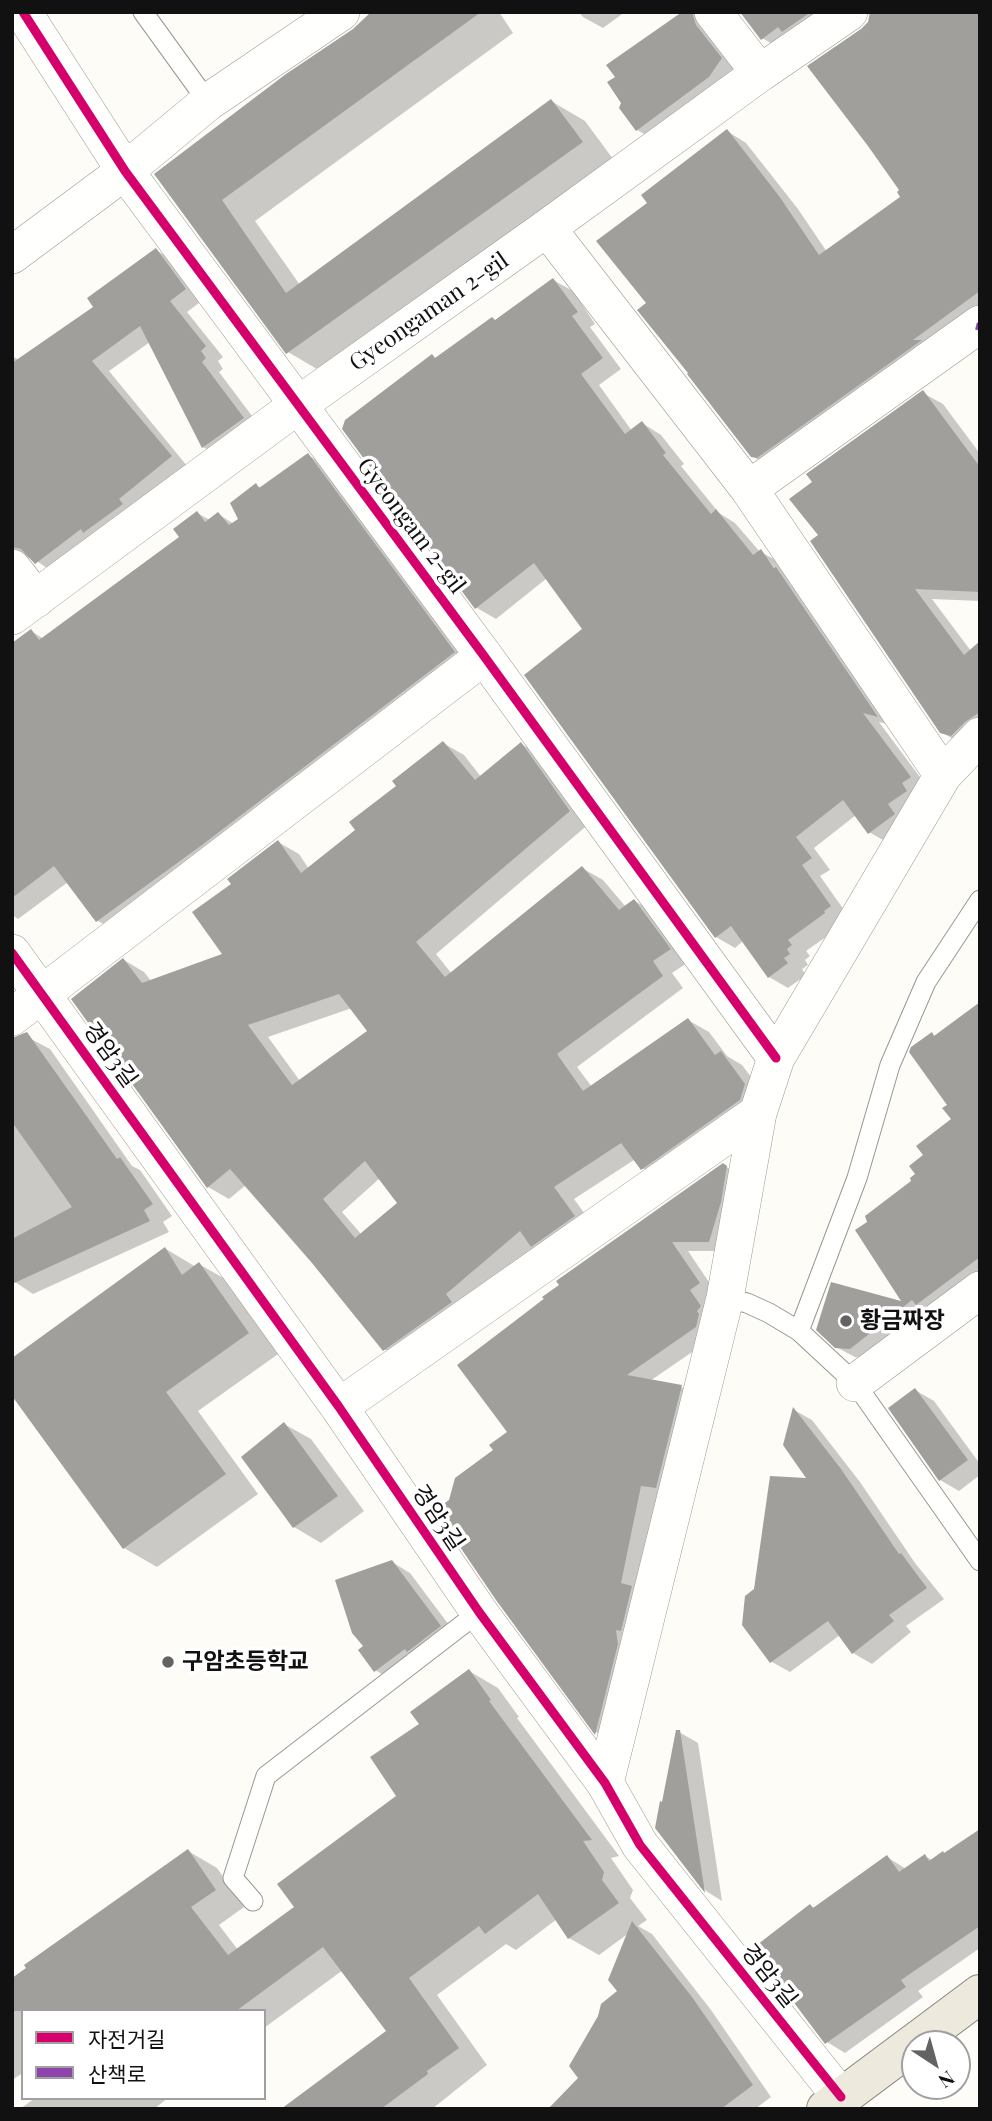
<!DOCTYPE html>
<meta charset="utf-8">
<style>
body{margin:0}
#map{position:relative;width:992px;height:2121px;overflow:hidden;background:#fdfcf7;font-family:"Playfair Display","Noto Sans KR",serif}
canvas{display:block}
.frame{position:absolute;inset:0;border:14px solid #111;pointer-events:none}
.legend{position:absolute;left:21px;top:2009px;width:245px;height:91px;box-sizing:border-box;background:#fff;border:2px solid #a0a0a0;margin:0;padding:9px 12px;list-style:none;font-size:21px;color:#111}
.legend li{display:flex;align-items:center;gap:14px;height:35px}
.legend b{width:35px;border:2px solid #a0a0a0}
.north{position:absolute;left:901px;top:2030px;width:70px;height:70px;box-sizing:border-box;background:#fff;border:2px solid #a0a0a0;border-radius:50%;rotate:144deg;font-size:19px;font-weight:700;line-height:28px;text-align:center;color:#111}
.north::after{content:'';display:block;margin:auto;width:24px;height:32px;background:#646362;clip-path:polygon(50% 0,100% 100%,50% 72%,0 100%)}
</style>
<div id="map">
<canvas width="992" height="2121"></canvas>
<div class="frame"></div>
<ul class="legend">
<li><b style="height:9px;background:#d6006c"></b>자전거길</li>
<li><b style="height:9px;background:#8e44ad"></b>산책로</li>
</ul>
<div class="north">N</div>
</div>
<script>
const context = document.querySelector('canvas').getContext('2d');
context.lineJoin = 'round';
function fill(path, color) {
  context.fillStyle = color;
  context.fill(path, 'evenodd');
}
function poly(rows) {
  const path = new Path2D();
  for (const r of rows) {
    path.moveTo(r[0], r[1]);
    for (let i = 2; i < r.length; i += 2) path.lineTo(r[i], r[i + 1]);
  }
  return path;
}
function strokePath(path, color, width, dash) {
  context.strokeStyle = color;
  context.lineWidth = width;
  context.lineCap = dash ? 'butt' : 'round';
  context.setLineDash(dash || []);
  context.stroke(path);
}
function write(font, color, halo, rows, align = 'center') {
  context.font = font + ' "Playfair Display","Noto Sans KR",serif';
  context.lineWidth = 7;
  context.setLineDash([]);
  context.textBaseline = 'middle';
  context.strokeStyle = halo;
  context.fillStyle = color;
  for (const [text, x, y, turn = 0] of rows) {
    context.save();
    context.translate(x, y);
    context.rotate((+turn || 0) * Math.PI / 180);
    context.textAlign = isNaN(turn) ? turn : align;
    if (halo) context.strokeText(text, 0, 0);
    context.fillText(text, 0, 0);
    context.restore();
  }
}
const shadow = poly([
 [374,12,499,12,513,33,255,221,300,285,551,101,585,121,616,163,322,372,288,352,156,175,354,31],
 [579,12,625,12,603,28,583,17],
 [685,12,704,12,739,69,655,140,637,130],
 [742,12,847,12,781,49,762,38],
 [980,12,980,323,772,467,752,456,648,304,650,204,727,131,746,143,798,209,827,252,902,197,863,30,870,21],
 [156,250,174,261,203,300,187,312,223,357,218,361,223,369,219,372,261,428,221,457,203,447,150,342,109,371,188,467,54,573,31,557,18,561,12,568,12,356,19,360,96,307],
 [553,280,573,291,595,324,590,327,621,369,599,385,632,431,642,423,661,435,684,464,681,466,719,513,735,523,760,552,780,562,895,726,879,722,928,788,888,843,869,832,856,815,814,848,830,870,820,876,849,917,843,925,806,951,810,956,805,960,808,965,802,969,806,975,788,988,769,977,743,941,735,948,716,937,585,629,547,578,496,619,477,608,344,429,432,356,437,359,496,321],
 [767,558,780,575,777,577],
 [923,393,943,404,978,451,980,433,980,601,932,599,971,651,980,644,980,737,962,744,941,732,820,535],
 [308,455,328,467,473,664,118,932,98,921,68,882,18,919,12,915,12,645,31,631,44,639,181,538,197,513,210,520,218,514,234,524,241,519,256,485,262,488],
 [443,743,464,755,481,777,521,744,542,756,590,823,436,954,452,974,582,868,603,880,626,907,635,901,655,913,690,961,672,973,683,988,577,1067,592,1087,688,1020,709,1032,727,1056,742,1065,766,1097,663,1180,642,1168,634,1160,574,1199,595,1228,405,1361,384,1349,313,1262,246,1185,229,1199,208,1187,124,960,144,972,152,982,225,955,233,884,278,842,299,854,309,869,358,830],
 [352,1008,370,1031,300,1081,268,1037],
 [380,1178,400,1203,362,1235,342,1212],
 [980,1004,980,1281,869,1359,855,1357,836,1347,905,1304,914,1181,925,1155,953,1120,932,1034,936,1037],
 [29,1038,50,1049,132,1166,140,1170,172,1216,163,1222,169,1232,33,1294,12,1280,12,1039],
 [723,1165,745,1178,727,1251,688,1251,717,1294,714,1337,650,1381,681,1387,699,1397,614,1743,597,1733,498,1599,450,1501,510,1432,459,1365,561,1285],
 [166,1249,196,1267,199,1264,232,1283,281,1352,198,1411,258,1494,157,1567,124,1548],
 [915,1390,934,1401,980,1464,980,1475,959,1491,940,1480,890,1409],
 [794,1410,812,1420,860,1482,915,1563,944,1599,906,1626,911,1632,872,1664,853,1653,840,1635,790,1672,772,1662,755,1590,810,1480],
 [284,1424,311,1439,364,1511,321,1543,294,1527,243,1457],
 [392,1562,410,1573,458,1637,394,1681,375,1670,366,1647],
 [469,1671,498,1688,519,1717,517,1718,619,1856,611,1858,633,1890,630,1898,647,1920,638,1926,652,1934,711,2010,771,2097,755,2109,569,2109,580,2078,619,1992,629,1933,599,1955,569,1938,557,1919,516,1950,506,1944,437,1995,487,2065,432,2109,283,2109,388,2032,343,1970,264,2028,264,2011,23,2011,23,2077,21,2074,12,2080,12,1980,188,1851,217,1868,244,1907,219,1925,238,1950,296,1907,398,1796,422,1725],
 [679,1732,698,1743,722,1901,706,1891,657,1828],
 [980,1831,980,1948,918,1991,923,1997,845,2053,827,2042,810,1906,815,1908,887,1857,906,1869,925,1856,932,1860,945,1854],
 [35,2098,168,2098,154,2109,20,2109]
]);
const building = poly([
 [371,12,481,12,222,200,286,293,551,99,583,142,286,354,154,174,286,74,353,29],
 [682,12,692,12,696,25,722,58,709,77,636,131,619,108,621,103,607,82,615,77,606,65],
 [740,12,811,12,782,32,778,27,761,40],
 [870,12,980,12,980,291,913,340,922,340,757,458,751,457,687,374,688,373,637,310,646,303,596,241,647,203,641,195,727,129,779,196,819,255,900,197,897,192,899,190,868,146,807,66,861,29,868,22],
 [156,248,186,289,170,301,206,346,201,351,206,358,202,362,244,418,202,448,140,326,92,361,172,456,119,499,123,504,83,533,81,529,35,564,21,549,12,547,12,363,93,307,87,298],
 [553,278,578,312,572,316,603,358,581,374,625,434,642,421,666,453,663,455,711,514,716,509,753,555,761,549,774,568,776,567,878,717,863,713,911,777,902,783,907,791,888,804,895,814,868,834,843,800,796,837,812,858,802,865,831,906,824,911,825,913,788,940,792,945,787,949,790,954,784,958,788,963,768,978,731,926,715,938,524,675,582,629,534,563,475,609,342,429,345,420,432,354,435,358,492,317,495,320],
 [923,390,980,467,980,592,915,589,964,655,980,641,980,712,965,722,951,736,940,733,810,541,818,535,789,499,812,482,806,474],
 [308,453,455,652,202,845,96,922,54,866,12,898,12,643,31,629,39,640,179,537,173,529,197,511,205,522,218,512,229,525,238,519,230,503,256,483,259,488],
 [443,741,475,780,521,742,570,811,416,942,445,977,582,866,619,910,634,899,671,949,653,961,663,976,557,1054,583,1091,688,1018,715,1055,721,1051,745,1084,740,1100,641,1170,621,1143,554,1187,575,1216,531,1247,520,1231,446,1294,452,1302,383,1351,312,1263,230,1169,207,1188,71,999,123,958,142,983,222,954,192,912,231,884,227,879,278,840,301,873,355,830,349,822,396,786,392,781],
 [339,994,367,1031,292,1085,248,1025],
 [365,1161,397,1203,355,1238,323,1199],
 [980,1002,980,1257,916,1305,912,1300,850,1349,835,1348,816,1330,831,1282,901,1301,855,1230,867,1222,865,1216,911,1181,910,1178,915,1174,909,1166,923,1155,916,1146,951,1119,942,1108,947,1105,909,1052,911,1047,932,1032,934,1036],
 [27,1032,117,1159,120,1157,153,1204,144,1210,150,1221,12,1284,12,1239,72,1207,12,1122,12,1038],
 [723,1163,727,1166,721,1202,709,1242,672,1242,700,1283,690,1290,701,1306,697,1311,699,1314,696,1327,627,1375,682,1385,656,1488,641,1486,621,1583,632,1586,621,1631,616,1630,618,1644,595,1735,496,1600,435,1510,449,1500,455,1478,493,1450,489,1445,507,1432,457,1365,544,1299,542,1297,559,1285,556,1281],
 [165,1247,182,1275,199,1262,249,1333,166,1392,226,1474,123,1549,12,1396,12,1358],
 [915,1388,968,1460,939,1481,888,1408],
 [793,1407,841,1469,899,1554,901,1553,927,1588,889,1615,894,1621,852,1654,828,1621,770,1663,742,1625,745,1596,754,1589,770,1476,806,1478,783,1445],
 [284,1422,338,1496,293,1528,241,1457],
 [392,1560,441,1626,407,1652,405,1649,374,1672,358,1650,363,1646,352,1633,335,1580],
 [469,1669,491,1700,489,1701,592,1840,583,1841,604,1872,602,1880,619,1903,568,1939,538,1894,485,1934,479,1926,409,1978,459,2048,427,2071,428,2074,381,2109,281,2109,386,2031,323,1947,236,2011,12,2011,12,1978,26,1968,24,1965,188,1849,216,1890,191,1907,228,1955,294,1907,277,1884,396,1796,370,1757,419,1724,410,1712],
 [676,1730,680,1730,705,1893,655,1828,660,1801,662,1802],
 [980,1829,980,1926,901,1980,906,1987,825,2044,753,1948,810,1904,813,1908,887,1855,899,1872,925,1854,929,1861,943,1851,944,1853],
 [632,1921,692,1997,753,2085,721,2109,548,2109,578,2078,569,2066,598,2016,601,2004,617,1991,608,1980]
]);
const lane = poly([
 [143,12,208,102],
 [725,1298,747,1303,769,1313,799,1331,855,1383,980,1561],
 [799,1331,857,1178,890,1065,926,982,980,900],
 [253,1901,233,1878,266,1776,479,1612]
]);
const street = poly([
 [23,12,125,171,484,656,776,1058],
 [713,12,760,73],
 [547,228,749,489,943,775],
 [12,255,125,171,208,102,341,12],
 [749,489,980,324],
 [12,568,36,599],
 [12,616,298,405,547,228,760,73,849,12],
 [12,953,339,1407,479,1612,605,1783,640,1845,841,2097],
 [12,1017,484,656],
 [855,1383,980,1290],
 [339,1407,758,1113],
 [605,1783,725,1298,758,1113,776,1058,943,775,980,736]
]);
const primary = poly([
 [826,2109,980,1994]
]);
const quiet = poly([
 [976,326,980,327]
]);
const cycleway = poly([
 [23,12,125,171,484,656,776,1058],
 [12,953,339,1407,479,1612,605,1783,640,1845,841,2097]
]);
const markers = [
 [846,1321,7,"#646362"],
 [168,1662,7,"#646362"]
];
const streetNames = [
 ["Gyeongaman 2-gil",429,312,-35],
 ["Gyeongam 2-gil",411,526,53],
 ["경암3길",110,1055,54],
 ["경암3길",438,1518,56],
 ["경암3길",769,1976,51]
];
const poiNames = [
 ["황금짜장",860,1321],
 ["구암초등학교",182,1662]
];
fill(shadow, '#0003');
fill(building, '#a19f9c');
strokePath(lane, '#979795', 21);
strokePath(street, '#979795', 38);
strokePath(primary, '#858482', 40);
strokePath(lane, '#fffffe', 19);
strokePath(street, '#fffffe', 37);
strokePath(primary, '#ede9dc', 38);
strokePath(quiet, '#8e44ad', 7, [14, 7]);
strokePath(cycleway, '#d6006c', 9);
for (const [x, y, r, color] of markers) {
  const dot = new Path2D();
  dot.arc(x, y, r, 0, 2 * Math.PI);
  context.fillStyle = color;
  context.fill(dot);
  strokePath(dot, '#fff', 2.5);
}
write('23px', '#111', '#fff', streetNames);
write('bold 23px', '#111', '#fff', poiNames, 'left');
</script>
